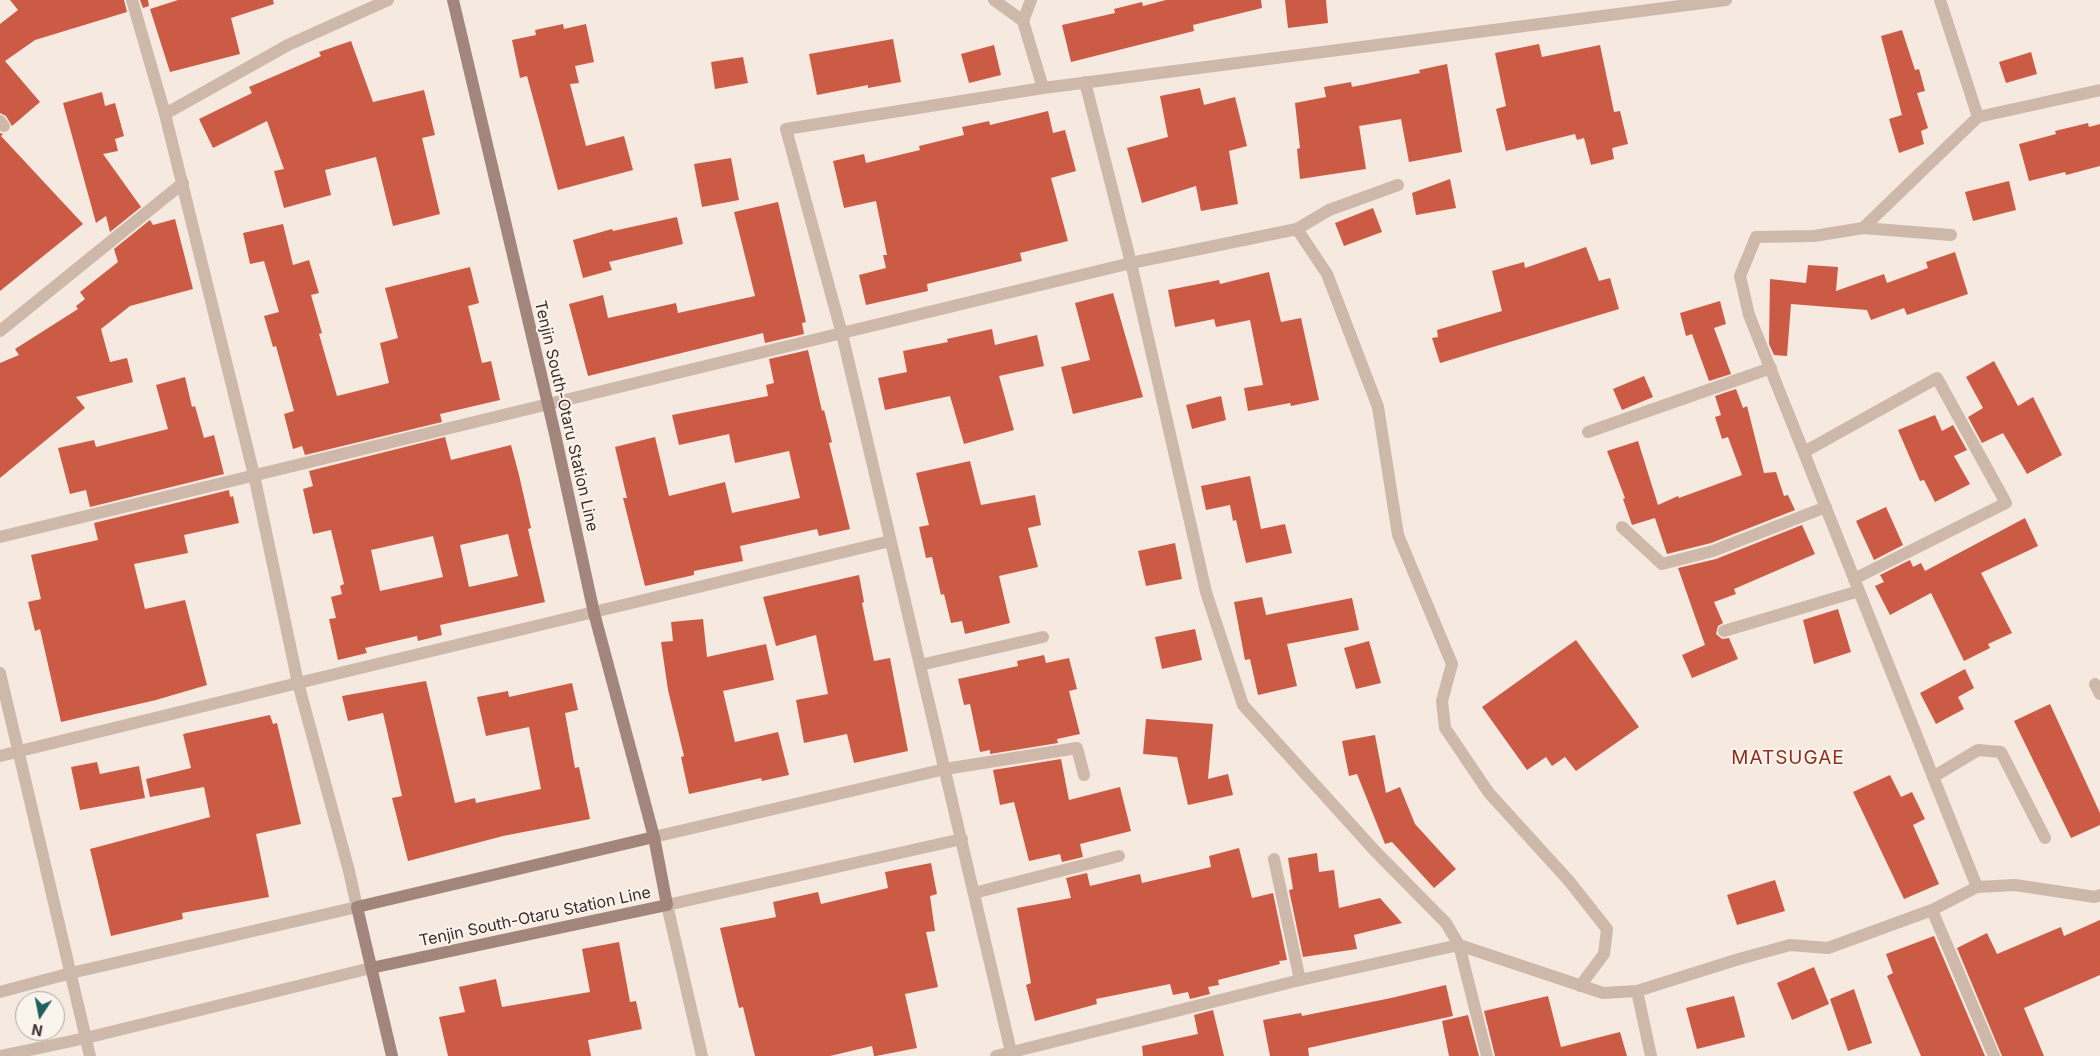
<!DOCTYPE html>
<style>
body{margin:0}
#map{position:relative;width:2100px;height:1056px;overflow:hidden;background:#f5e9e0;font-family:Inter,sans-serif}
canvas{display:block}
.north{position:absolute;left:15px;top:991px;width:50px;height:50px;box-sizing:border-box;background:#fbf4ed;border:1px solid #aea59f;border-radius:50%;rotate:191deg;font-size:14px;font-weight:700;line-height:20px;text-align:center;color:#3b2e2a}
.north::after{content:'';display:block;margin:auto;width:18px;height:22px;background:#1d605f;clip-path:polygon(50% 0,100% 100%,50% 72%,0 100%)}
</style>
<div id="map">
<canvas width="2100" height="1056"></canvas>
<div class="north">N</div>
</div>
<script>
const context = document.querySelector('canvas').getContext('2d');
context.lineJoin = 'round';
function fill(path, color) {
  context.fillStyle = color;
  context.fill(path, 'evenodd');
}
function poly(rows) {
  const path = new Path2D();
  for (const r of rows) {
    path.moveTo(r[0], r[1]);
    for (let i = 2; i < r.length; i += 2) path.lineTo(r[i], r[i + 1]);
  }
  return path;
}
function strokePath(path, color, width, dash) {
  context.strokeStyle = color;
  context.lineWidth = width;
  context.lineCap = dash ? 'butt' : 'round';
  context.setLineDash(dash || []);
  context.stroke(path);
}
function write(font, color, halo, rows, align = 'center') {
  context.font = font + ' Inter,sans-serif';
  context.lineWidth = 4;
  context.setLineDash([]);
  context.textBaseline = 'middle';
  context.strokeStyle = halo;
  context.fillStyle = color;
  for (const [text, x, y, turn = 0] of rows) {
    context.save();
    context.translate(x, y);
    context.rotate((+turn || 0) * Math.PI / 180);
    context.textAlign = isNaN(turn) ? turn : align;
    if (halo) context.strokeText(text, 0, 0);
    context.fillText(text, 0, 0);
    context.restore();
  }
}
const building = poly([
 [10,0,124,0,127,12,35,40,5,61,40,102,12,126,6,116,0,113,0,24,18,10],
 [140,0,148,0,149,6,143,8],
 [178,0,273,0,274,4,231,18,240,54,170,72,150,9],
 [1166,0,1261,0,1262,8,1193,25,1194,31,1071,62,1062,25,1115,13,1114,9,1142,2,1143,6],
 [1285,0,1326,0,1328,23,1288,28],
 [563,24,564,29,586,24,594,62,575,66,579,83,570,84,586,146,624,136,633,170,558,190,527,76,520,78,512,40,536,35,535,30],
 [1902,30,1915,70,1919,69,1925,91,1917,93,1928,128,1921,131,1924,144,1899,153,1889,119,1902,115,1881,36],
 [893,39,901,82,868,88,868,85,817,95,809,54],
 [351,41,373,102,424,90,435,135,422,138,440,214,393,226,376,157,325,170,331,195,284,208,274,171,284,169,267,121,213,148,199,119,252,93,249,87,321,56,319,52],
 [1539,44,1542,57,1600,45,1614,112,1620,111,1628,144,1612,148,1614,159,1591,165,1584,138,1577,140,1575,134,1506,151,1496,109,1506,106,1495,53],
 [994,45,1001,75,969,83,961,54],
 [2031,52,2037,74,2006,83,1999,62],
 [743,57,748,83,715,89,711,62],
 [1447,64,1462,152,1409,162,1401,119,1359,126,1366,169,1300,179,1297,149,1300,148,1295,103,1326,97,1324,87,1351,82,1352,87,1420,73,1419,70],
 [1200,88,1204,105,1235,97,1247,146,1229,151,1238,204,1201,211,1196,186,1142,203,1127,148,1168,137,1160,96],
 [102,92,105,106,115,103,124,136,115,139,118,151,103,154,141,207,110,232,106,216,96,223,63,103],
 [1048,111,1053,133,1065,130,1076,171,1051,178,1068,241,1020,253,1022,261,927,284,928,291,866,305,859,275,886,268,883,255,887,255,876,201,844,208,833,161,864,154,866,163,920,150,919,146,964,135,962,127,989,121,990,125],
 [2088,123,2089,127,2100,124,2100,166,2066,175,2065,172,2029,181,2019,144,2056,134,2055,131],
 [0,133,3,134,1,136,83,224,0,291],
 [731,158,739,200,702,207,694,164],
 [1450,179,1456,208,1416,215,1412,193],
 [2009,181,2016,210,1973,221,1965,192],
 [778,202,806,322,802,323,804,334,765,343,763,333,588,376,569,304,603,295,608,318,676,303,678,313,755,296,734,212],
 [1373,208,1382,232,1344,246,1335,223],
 [677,217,683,244,609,262,612,270,583,278,573,240,612,229,613,231],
 [175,219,193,289,130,306,101,329,110,362,127,358,133,382,76,397,85,408,0,478,0,363,19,355,15,349,78,309,76,306,85,299,80,292,118,262,114,249,150,220,153,225],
 [283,224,293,265,309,260,319,293,311,295,322,333,319,334,337,396,389,383,380,343,398,338,385,288,470,267,479,303,468,306,482,363,491,361,500,400,440,414,442,422,305,455,302,446,293,449,284,414,294,411,276,346,273,347,264,316,279,312,264,261,250,264,243,233],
 [1586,247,1599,281,1610,278,1619,309,1440,363,1432,338,1438,337,1437,330,1502,311,1492,271,1524,262,1525,268],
 [1955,252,1968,294,1907,315,1904,308,1871,320,1867,310,1791,304,1787,356,1774,355,1769,344,1770,279,1806,283,1808,265,1838,267,1836,291,1884,274,1887,283,1928,268,1926,262],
 [1269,272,1281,322,1301,318,1319,400,1291,406,1290,403,1248,411,1244,388,1263,385,1250,320,1216,327,1214,319,1175,327,1168,290,1219,280,1220,284],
 [1113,293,1143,397,1073,414,1061,367,1090,360,1075,303],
 [1720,301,1726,324,1714,328,1731,374,1709,381,1692,334,1686,336,1680,313],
 [992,329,995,345,1037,335,1044,366,999,376,1014,430,964,444,950,396,885,410,878,378,907,372,903,351,948,342,947,339],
 [808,350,822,411,824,410,832,442,829,443,850,529,819,536,817,529,740,546,743,561,694,571,694,575,645,586,623,498,627,498,615,447,655,437,669,496,725,482,732,513,800,498,789,451,735,463,729,434,679,445,672,415,768,396,766,385,774,383,769,359],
 [1994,361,2018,406,2033,397,2062,455,2027,474,2003,433,1982,443,1968,417,1983,408,1966,377],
 [1644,376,1653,397,1622,410,1613,389],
 [185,377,192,407,195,406,204,438,214,435,224,474,90,507,86,490,70,494,58,448,94,440,96,447,168,429,156,385],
 [1736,389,1743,408,1747,406,1764,473,1776,472,1784,496,1788,495,1795,510,1711,543,1667,554,1655,518,1632,525,1623,499,1625,498,1607,451,1638,441,1658,505,1678,496,1679,498,1742,475,1728,437,1722,439,1715,417,1721,415,1715,396],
 [1221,396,1226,420,1192,429,1186,405],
 [1935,415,1942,431,1953,425,1967,450,1954,456,1970,484,1935,502,1924,480,1920,481,1898,430],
 [445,437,451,460,511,445,519,475,531,528,528,529,545,602,440,625,442,635,418,641,417,636,365,648,367,653,338,660,329,619,336,618,331,597,342,594,340,586,344,584,331,530,313,534,303,489,313,486,309,471],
 [508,534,518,576,469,587,460,545],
 [433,536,443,577,380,591,371,550],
 [970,461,981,505,1035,495,1041,525,1028,528,1038,567,999,576,1010,623,965,634,962,621,951,623,944,594,941,595,932,557,926,558,919,527,929,525,916,473],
 [1250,476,1261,529,1285,524,1292,553,1246,563,1236,520,1233,521,1230,505,1206,510,1201,486],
 [229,490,230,497,233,496,239,523,184,535,188,553,134,564,145,609,185,600,207,685,156,700,61,722,40,629,35,631,28,602,41,599,31,555,98,540,94,523],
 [1886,507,1903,545,1874,560,1856,521],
 [2025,518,2038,546,1981,573,2012,633,1988,644,1990,648,1964,661,1931,593,1890,615,1875,586,1884,582,1880,575,1910,560,1913,567,1921,563,1925,571],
 [1802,525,1815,554,1734,589,1736,594,1714,602,1723,623,1718,626,1716,634,1722,639,1729,638,1738,659,1692,678,1682,655,1705,645,1678,568,1716,559],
 [1175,543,1182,579,1146,586,1138,551],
 [859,575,864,602,862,603,874,661,890,658,908,751,854,763,847,734,804,743,796,700,828,694,816,635,776,646,763,597],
 [1262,597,1266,615,1352,598,1359,630,1287,644,1297,686,1258,695,1250,659,1245,660,1234,602],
 [1838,609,1851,652,1814,664,1803,620],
 [703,619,707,657,766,644,774,680,723,691,735,742,778,732,789,775,762,781,761,778,689,794,681,757,684,756,668,690,661,642,673,641,671,622],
 [1195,629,1202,660,1162,669,1155,637],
 [1576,640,1639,727,1576,771,1565,757,1552,766,1546,757,1527,770,1482,707],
 [1369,641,1381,683,1356,689,1344,648],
 [1044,655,1046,663,1069,658,1077,689,1069,691,1080,734,1057,739,1058,743,990,754,990,750,980,752,970,704,964,705,958,679,1018,666,1017,661],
 [1965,669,1974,688,1958,697,1964,709,1936,724,1920,693],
 [426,681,455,803,475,798,476,803,541,789,529,727,486,736,477,697,508,691,509,697,572,683,578,710,565,713,575,768,579,767,590,819,503,836,408,861,392,798,402,796,383,713,348,721,342,696],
 [2050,704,2100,813,2100,825,2071,838,2014,721],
 [270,715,273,724,277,723,301,824,256,834,269,897,182,913,183,919,111,936,90,849,210,817,204,787,150,797,146,779,191,768,183,734],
 [1146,719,1213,724,1208,779,1228,774,1233,795,1188,805,1177,757,1143,754],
 [1375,735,1386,793,1400,787,1415,824,1456,869,1434,888,1392,842,1385,844,1357,774,1349,776,1342,741],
 [1061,759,1069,800,1120,787,1131,831,1080,844,1083,857,1062,862,1060,854,1029,861,1014,802,1000,805,993,770],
 [97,762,100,774,139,766,145,798,80,810,71,767],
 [1890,775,1901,797,1912,792,1925,819,1913,825,1939,884,1904,899,1853,792],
 [1239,848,1252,898,1273,893,1287,960,1279,961,1280,964,1218,980,1219,985,1208,987,1210,994,1190,999,1188,992,1173,995,1170,984,1096,999,1097,1004,1035,1021,1026,985,1031,983,1017,908,1071,898,1066,878,1087,873,1090,886,1140,874,1142,883,1211,867,1209,856],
 [1317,853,1319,872,1334,870,1339,908,1380,898,1402,923,1354,935,1357,949,1303,957,1289,890,1293,889,1288,858],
 [931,863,937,894,930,896,935,931,926,932,938,987,905,994,917,1048,876,1056,874,1056,872,1046,830,1056,755,1056,743,1007,739,1008,720,928,776,917,773,902,818,892,821,904,888,888,885,872],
 [1775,880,1785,911,1737,925,1727,895],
 [2100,920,2100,975,2024,1008,2044,1056,2002,1056,1957,948,1987,933,1997,954,2061,927,2064,936],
 [1934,936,1985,1056,1921,1056,1887,976,1893,973,1886,954],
 [619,942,630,1002,636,1001,642,1029,588,1040,591,1056,448,1056,439,1017,465,1012,459,987,496,979,502,1007,590,992,582,949],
 [1814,967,1829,1004,1792,1020,1777,983],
 [1446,985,1453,1016,1308,1048,1309,1056,1270,1056,1263,1020,1301,1013,1302,1016,1391,998],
 [1854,989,1872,1043,1848,1051,1830,999],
 [1548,996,1561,1047,1620,1032,1627,1056,1495,1056,1484,1011],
 [1734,996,1745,1037,1697,1049,1686,1008],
 [1213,1010,1224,1056,1143,1056,1142,1046,1198,1034,1194,1015],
 [1468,1015,1479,1056,1449,1056,1442,1021]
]);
const service = poly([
 [0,121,4,126],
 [920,665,1043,637],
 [2095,684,2100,694],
 [945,769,1077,748,1084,775],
 [1933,777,1978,750,2001,752,2045,838],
 [1274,859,1300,980],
 [974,893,1119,856]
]);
const minor = poly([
 [132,0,165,114,288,45,388,0],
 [994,0,1023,21,1043,88],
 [1940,0,1978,117],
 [1023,21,1031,0],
 [1085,82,1131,263,1206,592,1243,705,1375,851,1446,923,1459,945,1487,1056],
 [1863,228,1951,235],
 [1297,229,1329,210,1398,185],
 [0,331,183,183],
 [1588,432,1771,368],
 [1804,452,1937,378,2006,503,1854,579],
 [254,475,298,683,349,871,357,907],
 [1622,527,1662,564,1713,551,1826,507],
 [0,537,1131,263,1297,229,1327,274,1378,407,1398,535,1452,664,1442,701,1445,728,1489,793,1569,881,1607,929,1604,954,1580,986],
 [1724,631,1859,591],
 [0,673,90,1056],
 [0,756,298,683,890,541],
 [654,837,945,769],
 [1977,887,1749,315,1740,276,1756,237,1814,236,1863,228,1978,117,2100,90],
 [667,905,962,839],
 [1932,910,1994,1056],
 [1637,991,1651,1056],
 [996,1056,1300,980,1459,945,1603,993,1637,991,1739,959,1790,945,1828,948,1932,910,1977,887,2015,885,2095,897,2100,895],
 [1012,1056,842,334,786,129,1043,88,1726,0]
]);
const tertiary = poly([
 [165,114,254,475],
 [667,905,702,1056],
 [0,992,71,973,357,907],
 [1,1056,86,1038,371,968]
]);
const secondary = poly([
 [371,968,667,905,654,837,594,613,555,434,453,0],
 [392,1056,357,907,654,837]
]);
const streetNames = [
 ["Tenjin South-Otaru Station Line",566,416,77],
 ["Tenjin South-Otaru Station Line",535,917,-12]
];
const quarterNames = [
 ["MATSUGAE",1788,758]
];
fill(building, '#cc5b46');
strokePath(service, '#ceb8aa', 12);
strokePath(minor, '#ceb8aa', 12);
strokePath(tertiary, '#ceb8aa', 12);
strokePath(secondary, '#a2867b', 12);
write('16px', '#3b2e2a', '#fbf4ed', streetNames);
context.letterSpacing = '1px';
write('19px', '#8f301e', '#fbf4ed', quarterNames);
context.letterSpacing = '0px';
</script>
